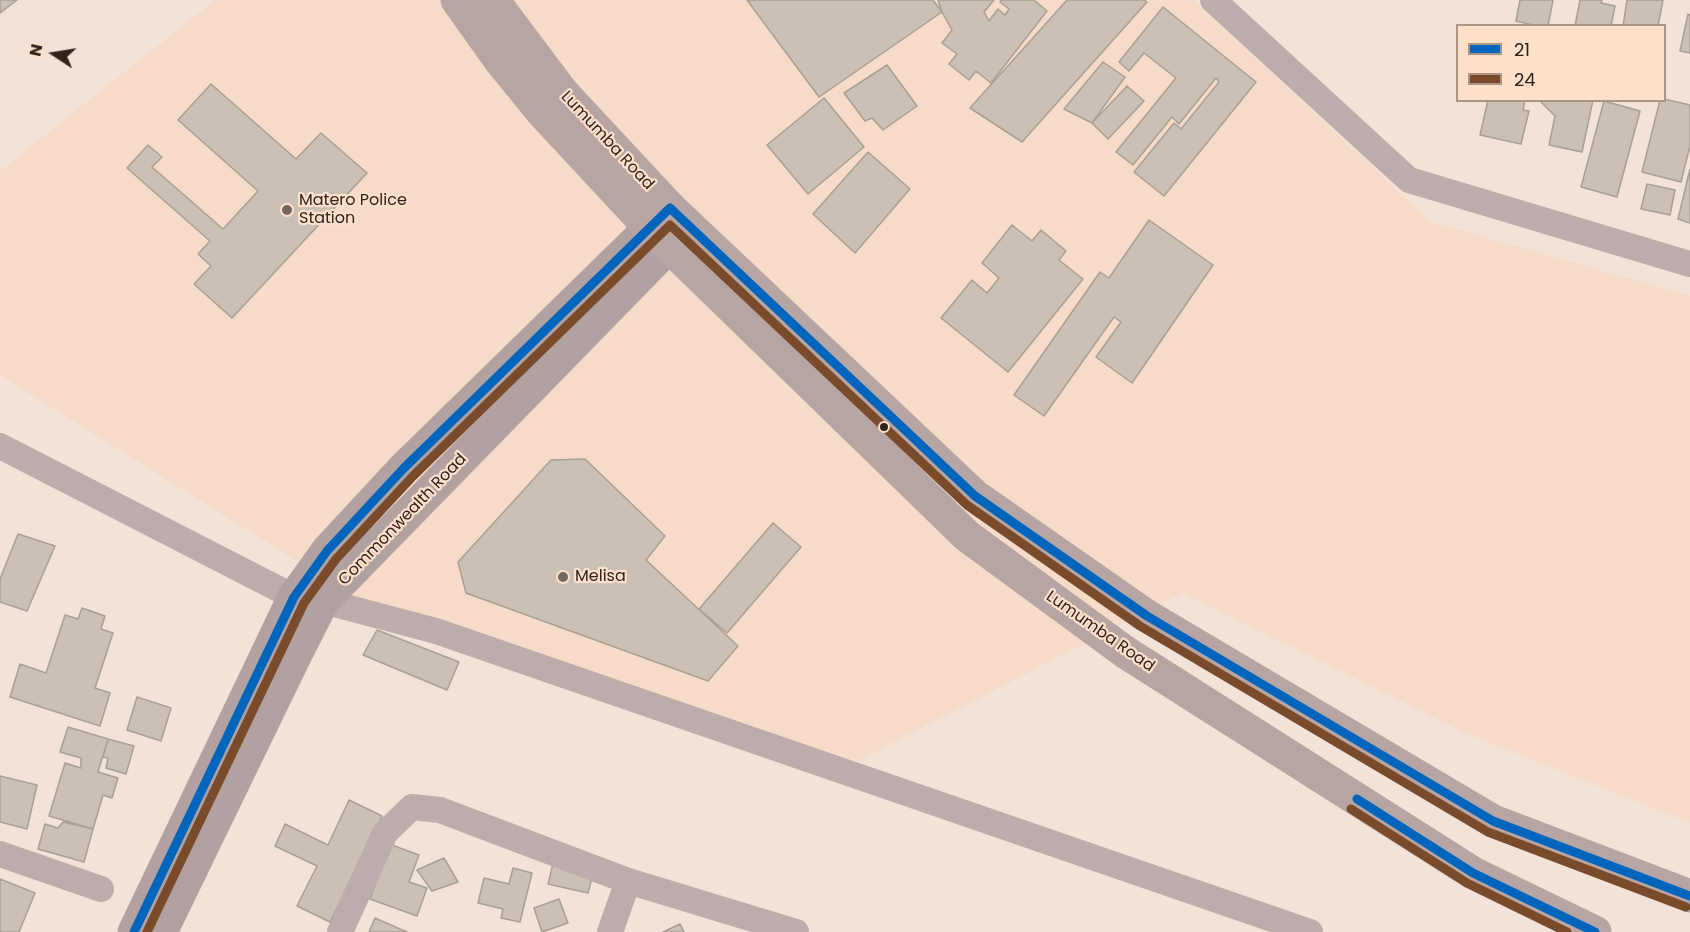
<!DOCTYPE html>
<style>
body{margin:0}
#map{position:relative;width:1690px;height:932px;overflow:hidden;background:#f2e2d7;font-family:Poppins,sans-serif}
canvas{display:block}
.legend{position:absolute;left:1456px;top:24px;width:210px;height:78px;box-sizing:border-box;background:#fee0cb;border:2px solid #ab9585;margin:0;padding:8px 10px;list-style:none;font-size:18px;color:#2f241c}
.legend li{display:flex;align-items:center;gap:12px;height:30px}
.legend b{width:30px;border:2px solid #ab9585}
.north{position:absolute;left:24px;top:24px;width:60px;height:60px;-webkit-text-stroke:4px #fee0cb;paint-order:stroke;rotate:282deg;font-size:16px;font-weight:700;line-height:24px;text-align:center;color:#2f241c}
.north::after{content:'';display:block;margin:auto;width:21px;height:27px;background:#2f241c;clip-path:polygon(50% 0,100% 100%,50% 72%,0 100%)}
</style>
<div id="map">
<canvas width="1690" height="932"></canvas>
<ul class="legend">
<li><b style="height:8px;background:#0065bd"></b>21</li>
<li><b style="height:8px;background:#7a4b2a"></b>24</li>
</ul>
<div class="north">N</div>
</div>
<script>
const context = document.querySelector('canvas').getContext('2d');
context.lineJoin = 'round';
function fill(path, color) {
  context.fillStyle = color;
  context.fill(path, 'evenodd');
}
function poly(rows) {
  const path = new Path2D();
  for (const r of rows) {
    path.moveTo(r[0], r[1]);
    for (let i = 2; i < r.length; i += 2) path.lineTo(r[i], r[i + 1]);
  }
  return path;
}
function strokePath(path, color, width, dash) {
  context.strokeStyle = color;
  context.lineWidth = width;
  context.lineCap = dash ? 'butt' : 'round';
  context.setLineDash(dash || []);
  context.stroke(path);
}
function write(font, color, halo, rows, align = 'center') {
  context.font = font + ' Poppins,sans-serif';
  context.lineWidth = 4.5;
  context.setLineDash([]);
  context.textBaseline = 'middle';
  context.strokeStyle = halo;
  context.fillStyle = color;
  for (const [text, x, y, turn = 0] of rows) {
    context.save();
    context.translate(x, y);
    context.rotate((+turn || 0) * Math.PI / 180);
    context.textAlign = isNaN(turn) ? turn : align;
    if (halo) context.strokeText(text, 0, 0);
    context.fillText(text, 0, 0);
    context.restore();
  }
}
const built = poly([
 [215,0,1194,0,1431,222,1690,296,1690,823,1465,733,1183,593,857,761,536,663,367,605,0,375,0,171]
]);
const building = poly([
 [0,0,17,0,0,13,0,0],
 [747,0,933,0,942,12,819,97,747,0],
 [938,0,994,0,984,12,989,21,998,9,1005,15,1009,9,1000,2,1001,0,1034,0,1047,11,991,83,976,71,969,80,949,64,957,54,942,43,952,30,942,12,938,0],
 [1067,0,1144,0,1147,2,1022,142,970,108,1067,0],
 [1520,0,1553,0,1548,26,1537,26,1516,21,1520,0],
 [1580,0,1602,0,1601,3,1615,6,1611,26,1575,26,1580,0],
 [1627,0,1663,0,1658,26,1623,26,1627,0],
 [1163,7,1256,82,1164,196,1134,172,1174,123,1181,129,1219,82,1216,78,1179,124,1172,117,1133,165,1116,152,1176,78,1144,53,1129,71,1119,62,1163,7],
 [1688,14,1690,15,1690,53,1680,51,1688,14],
 [1103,62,1125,77,1092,123,1064,109,1103,62],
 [887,65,917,106,883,130,872,118,865,121,844,93,887,65],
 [211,84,296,159,321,133,367,173,232,318,194,284,211,266,198,254,210,241,127,168,148,145,162,157,152,167,223,229,258,191,178,120,211,84],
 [1127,86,1144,101,1108,139,1092,123,1127,86],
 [824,98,864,147,808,194,767,145,824,98],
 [1664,99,1690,105,1690,146,1681,182,1642,172,1660,100,1664,100,1664,99],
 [1488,100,1525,100,1523,110,1529,111,1521,144,1480,135,1488,100],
 [1539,100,1593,100,1582,152,1549,145,1555,116,1539,100],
 [1604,101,1640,111,1617,197,1581,187,1604,101],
 [868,152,910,189,855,253,813,214,868,152],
 [1690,169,1690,223,1678,219,1690,169],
 [1647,184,1675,190,1670,215,1641,209,1647,184],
 [1149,220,1213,265,1132,383,1096,357,1121,322,1114,317,1044,416,1014,395,1100,272,1109,278,1149,220],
 [1012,225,1032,241,1041,230,1066,251,1059,260,1083,279,1008,372,941,318,972,280,987,293,999,278,982,263,1012,225],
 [585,459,665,536,646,560,738,646,708,681,466,593,458,562,551,460,585,459],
 [773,523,801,547,727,633,699,609,773,523],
 [18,534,55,546,27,611,0,602,0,579,18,534],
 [82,608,105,616,101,629,113,633,95,688,110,693,100,726,10,697,20,664,46,673,65,615,78,619,82,608],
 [377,630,459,662,447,690,363,655,377,630],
 [137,697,171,708,161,741,127,730,137,697],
 [68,727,108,739,98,772,118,778,112,798,103,795,93,829,49,816,65,763,81,768,81,758,60,752,68,727],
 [108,739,134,746,126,774,106,768,108,758,103,757,108,739],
 [0,776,37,785,27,829,0,822,0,776],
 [349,800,382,816,330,922,297,906,317,866,275,846,285,824,328,845,349,800],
 [63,822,93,829,84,862,38,849,45,824,58,828,63,822],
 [389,844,419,855,409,882,427,888,417,916,370,899,389,844],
 [444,858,458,882,432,891,417,870,444,858],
 [553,864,593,874,588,893,548,884,553,864],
 [513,868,532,873,520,922,501,918,503,909,478,903,484,878,509,884,513,868],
 [0,879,35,893,19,932,0,932,0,879],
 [559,899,568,923,542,932,534,908,559,899],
 [375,918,407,932,369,932,375,918],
 [680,924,684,932,663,932,680,924]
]);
const minor = poly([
 [1213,0,1409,180,1690,264],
 [0,446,294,597,323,601,436,631,1310,932],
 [0,854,101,889],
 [340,932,385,833,412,807,440,810,628,881,796,932],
 [610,932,628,881]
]);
const secondary = poly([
 [134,932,294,597,327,551,404,468,670,208],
 [161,932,296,654,323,601,689,226]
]);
const primary = poly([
 [457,0,499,59,543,113,650,228,967,536,1125,652,1473,873,1595,932],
 [493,0,562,92,670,208,975,496,1147,616,1493,821,1690,896]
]);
const bus1 = poly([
 [1357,799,1473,873,1595,932],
 [134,932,294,597,327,551,404,468,670,208,975,496,1147,616,1493,821,1690,896]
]);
const bus2 = poly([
 [1351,809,1467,883,1567,932],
 [147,932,304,603,336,559,413,476,670,225,967,505,1140,626,1488,832,1686,907]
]);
const markers = [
 [287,210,6,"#73665d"],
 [884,427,5,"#2f241c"],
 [563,577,6,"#73665d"]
];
const streetNames = [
 ["Lumumba Road",607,141,47],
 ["Commonwealth Road",403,520,-46],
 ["Lumumba Road",1100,632,35]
];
const poiNames = [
 ["Matero Police",299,201],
 ["Station",299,219],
 ["Melisa",575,577]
];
fill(built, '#f6dbc8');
fill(building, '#cbc0b5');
strokePath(building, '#a99f95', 1.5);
strokePath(minor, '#bcadac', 26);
strokePath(secondary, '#b2a1a1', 33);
strokePath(primary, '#b6a5a3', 33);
strokePath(bus1, '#0065bd', 9);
strokePath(bus2, '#7a4b2a', 9);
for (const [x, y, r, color] of markers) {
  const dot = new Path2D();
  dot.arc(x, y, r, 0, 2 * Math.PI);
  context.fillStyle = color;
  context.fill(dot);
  strokePath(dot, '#fee0cb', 2);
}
write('16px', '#2f241c', '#fee0cb', streetNames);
write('16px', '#2f241c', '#fee0cb', poiNames, 'left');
</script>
